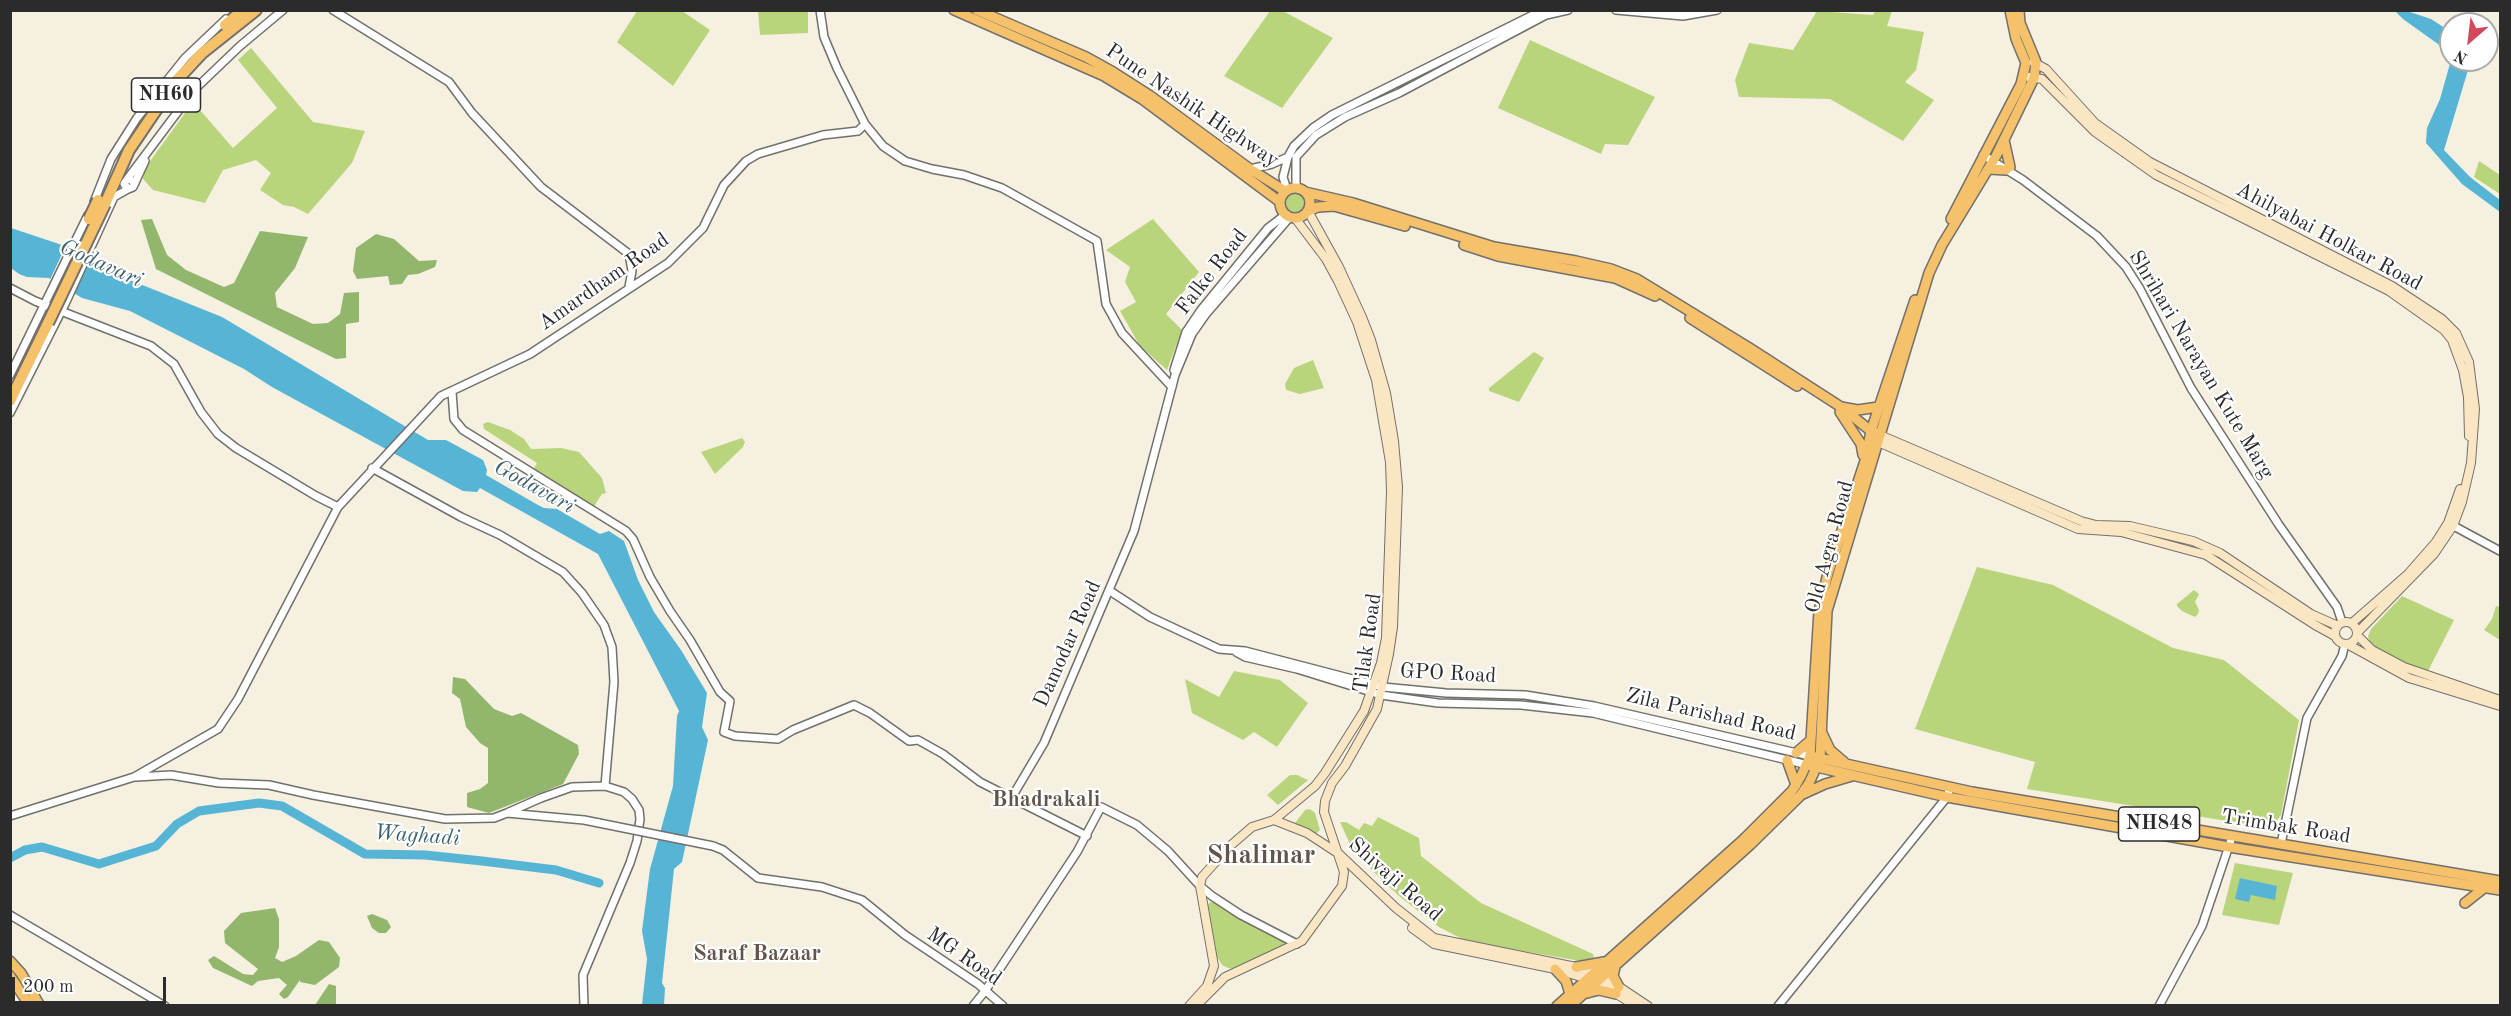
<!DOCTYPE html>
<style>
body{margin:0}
#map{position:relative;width:2511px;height:1016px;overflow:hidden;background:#f5f0e0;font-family:"Old Standard TT",serif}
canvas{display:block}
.frame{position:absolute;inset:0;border:12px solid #2b2b2b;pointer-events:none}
.north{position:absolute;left:2439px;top:12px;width:60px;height:60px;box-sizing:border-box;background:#fff;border:2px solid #aaa;border-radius:50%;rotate:208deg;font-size:16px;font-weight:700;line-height:24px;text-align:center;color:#2b2b2b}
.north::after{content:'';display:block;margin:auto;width:21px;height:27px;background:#d1495b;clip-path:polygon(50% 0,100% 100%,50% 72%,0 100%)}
.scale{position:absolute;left:12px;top:977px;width:154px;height:27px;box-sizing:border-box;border:3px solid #2b2b2b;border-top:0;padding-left:8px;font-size:18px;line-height:21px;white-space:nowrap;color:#2b2b2b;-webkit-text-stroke:4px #fff;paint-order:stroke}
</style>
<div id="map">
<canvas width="2511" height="1016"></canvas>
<div class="frame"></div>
<div class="north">N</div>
<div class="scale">200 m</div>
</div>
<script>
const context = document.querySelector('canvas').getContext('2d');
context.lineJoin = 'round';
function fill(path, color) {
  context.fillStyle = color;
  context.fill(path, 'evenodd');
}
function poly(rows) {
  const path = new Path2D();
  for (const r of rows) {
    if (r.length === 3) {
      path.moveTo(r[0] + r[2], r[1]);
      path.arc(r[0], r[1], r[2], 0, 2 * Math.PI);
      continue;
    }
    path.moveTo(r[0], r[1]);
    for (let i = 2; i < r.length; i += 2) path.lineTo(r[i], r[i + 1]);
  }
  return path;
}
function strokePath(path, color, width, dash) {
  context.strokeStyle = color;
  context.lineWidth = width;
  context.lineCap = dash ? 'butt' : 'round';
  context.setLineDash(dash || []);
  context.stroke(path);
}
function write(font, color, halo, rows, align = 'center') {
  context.font = font + ' "Old Standard TT",serif';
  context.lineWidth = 4.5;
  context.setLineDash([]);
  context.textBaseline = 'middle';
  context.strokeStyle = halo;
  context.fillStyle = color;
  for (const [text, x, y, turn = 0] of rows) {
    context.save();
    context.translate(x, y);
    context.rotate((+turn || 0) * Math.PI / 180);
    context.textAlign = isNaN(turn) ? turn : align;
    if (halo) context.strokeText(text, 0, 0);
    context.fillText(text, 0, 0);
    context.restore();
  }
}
const green = poly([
 [637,11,682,11,710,30,673,86,617,42],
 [758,11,808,11,808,33,760,35],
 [1270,11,1283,11,1333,38,1282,108,1224,76],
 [1817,11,1873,15,1875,11,1892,11,1887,26,1924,32,1916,70,1905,82,1934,100,1903,141,1830,99,1739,97,1735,80,1749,43,1793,50],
 [1530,40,1655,97,1628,145,1605,144,1601,154,1498,108],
 [251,48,313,122,365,131,352,163,308,214,294,207,283,205,260,190,271,173,256,160,223,170,205,203,153,190,143,179,145,168,193,102,233,148,277,108,238,60],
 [2479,161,2500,175,2500,194,2474,177],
 [1295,202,10],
 [1153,219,1199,272,1166,314,1182,330,1167,370,1140,346,1120,311,1136,302,1125,282,1130,267,1106,250],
 [1534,352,1544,358,1519,402,1489,391,1489,388],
 [1313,360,1324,388,1300,394,1286,390,1285,384,1294,368],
 [488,422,510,430,524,439,531,449,561,448,579,452,602,478,606,493,602,494,593,508,533,470,537,463,484,429,483,424],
 [742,438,745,442,743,447,715,474,701,452],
 [1977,567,2053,585,2173,648,2224,660,2299,720,2281,815,2275,823,2271,828,2027,789,2035,762,1915,729],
 [2194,590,2199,594,2195,602,2199,610,2198,614,2195,617,2182,611,2177,606,2177,604],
 [2402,596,2454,620,2427,673,2380,652,2370,644,2368,636,2371,629],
 [2496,606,2500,607,2500,640,2484,630,2492,619],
 [1234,671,1280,680,1308,703,1277,747,1254,732,1243,740,1192,713,1185,679,1219,697],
 [1290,775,1297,775,1308,780,1278,805,1267,795],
 [1310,809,1315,813,1320,830,1315,835,1295,823,1305,810],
 [1378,817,1419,838,1421,856,1481,903,1593,954,1594,958,1586,962,1466,941,1439,927,1399,896,1354,853,1340,822,1346,822,1359,830,1364,823,1372,826],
 [2235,863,2293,873,2279,925,2222,915],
 [1211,902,1221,905,1233,915,1286,943,1288,947,1233,969,1228,968,1222,965,1213,950,1207,905]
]);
const forest = poly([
 [152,219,167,255,186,270,224,287,234,283,260,231,308,237,295,268,275,293,277,307,313,324,328,323,340,314,344,293,359,292,359,322,346,324,346,358,336,359,156,269,141,220],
 [376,234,394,239,419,261,437,260,435,267,418,274,408,275,402,284,390,285,388,276,357,279,353,271,356,248],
 [453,677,465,679,494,709,512,716,521,713,578,745,579,754,563,784,489,813,467,807,467,793,480,789,488,783,488,748,480,743,466,727,460,699,452,693],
 [275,908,279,919,279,947,275,958,282,962,296,956,319,940,329,942,340,958,339,967,315,985,300,982,300,980,288,997,284,999,279,994,287,985,279,978,258,981,252,986,213,968,208,960,214,956,243,974,253,975,258,969,225,943,224,931,241,913],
 [372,914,387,920,391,927,386,933,379,933,372,928,367,916],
 [329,984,336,986,336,1005,315,1005]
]);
const water = poly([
 [2395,11,2407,11,2431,19,2451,32,2451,58,2438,44,2403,19],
 [2451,60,2471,60,2444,150,2470,177,2500,200,2500,212,2462,184,2426,143,2427,128,2440,99],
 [11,228,65,246,102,263,110,272,222,317,428,440,446,440,483,460,487,470,486,475,538,505,544,508,557,509,600,534,609,531,624,541,638,580,654,612,681,650,707,693,702,727,708,740,682,862,674,869,662,983,665,988,664,1005,642,1005,647,959,642,931,650,869,673,786,677,716,679,711,598,554,480,488,477,492,463,491,272,387,244,369,130,311,82,298,49,278,27,277,19,274,11,268],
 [2240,878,2277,886,2275,900,2251,895,2249,902,2235,899]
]);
const pier = poly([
 [67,243,86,252,66,293,49,282]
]);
const river = poly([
 [10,858,25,850,42,847,99,864,156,846,177,824,199,811,259,803,282,806,365,854,425,855,482,861,556,870,599,883]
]);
const tertiary = poly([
 [333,10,449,82,472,113,541,187,629,254,632,271,629,287],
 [820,10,824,37,837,68,865,124,883,146,905,161,932,169,964,175,1002,188,1097,241,1106,304,1122,333,1172,387],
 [1616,10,1683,16,1717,10],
 [1671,10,1692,10],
 [1983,155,2023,180,2097,236,2126,267,2140,289,2191,388,2279,525,2337,607,2342,622],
 [1250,169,1272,164,1288,157],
 [128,178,194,90,240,46,283,10],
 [135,183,128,178,124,184,128,189,133,187,145,161],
 [1296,188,1296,157,1316,135,1345,117,1399,93,1546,15,1568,10],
 [1287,190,1283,177,1288,157,1294,146,1313,128,1332,115,1543,10],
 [94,202,111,159,137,118,185,58,226,19],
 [10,288,35,301,151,346,174,364,201,412,218,434,236,448,316,496,338,507],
 [1174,370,1186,332,1201,310,1268,228,1285,215],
 [10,375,88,215],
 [452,392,454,419,463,430,626,531,633,539,650,577,670,611,690,640,720,692,730,701,724,732,735,736,778,739,793,730,854,705,870,713,909,741,918,740,943,754,980,782,1087,836],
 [10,413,65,304,114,197,128,189],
 [372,468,461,517,500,535,563,572,582,593,604,625,612,647,614,682,605,786,624,792,632,799,639,810,640,819,637,841,630,863,583,975,584,1006],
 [2450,524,2500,551],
 [1110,591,1150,617,1219,649,1245,651,1383,687,1446,693,1525,695,1594,706,1810,756],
 [1236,652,1245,657,1297,669,1381,695,1438,703,1521,705,1593,713,1808,765],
 [136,777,171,775,219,783,269,785,313,795,445,819,494,818,507,813,584,820,599,823],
 [1012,797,1044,743,1134,531,1175,375,1192,334,1206,314,1290,217],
 [509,812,541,798,572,787,605,786],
 [10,816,134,777,218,729,238,699,338,507,441,396,530,354,668,263,703,228,724,185,746,161,758,154,823,135,858,131,865,124],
 [2281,844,2307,718,2342,656,2345,644],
 [713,846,723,850,758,878,822,887,862,900,905,935,978,984,1003,1006],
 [10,915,165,1006],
 [973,1006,985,991,1077,852,1101,807,1137,825,1168,851,1200,886,1212,896,1241,915,1297,944],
 [1778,1006,1947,797,1950,787],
 [2159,1006,2202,926,2232,837]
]);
const secondary = poly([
 [2033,62,2046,69,2095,123,2150,162,2392,286,2442,319,2456,333,2469,362,2475,409,2471,463,2462,502,2453,526,2434,554,2358,632],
 [2023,76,2042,79,2095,132,2156,175,2389,291,2444,330,2452,340,2463,370,2468,397,2469,436],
 [1880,435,2081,521,2096,525,2130,526,2193,541,2220,553,2311,614,2338,626],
 [1878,442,2078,529,2121,532,2206,555,2315,625,2335,636],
 [2346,633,11],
 [2352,623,2408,574,2436,542,2448,523,2460,489],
 [2357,635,2372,650,2404,667,2500,700],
 [2347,644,2409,678,2500,706],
 [1274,820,1307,833,1339,854,1396,908,1434,938,1576,967,1603,976,1648,1006],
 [1412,928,1434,944,1555,969,1597,982,1636,1006],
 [1189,1006,1207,986,1214,966,1200,886,1202,877,1230,846,1252,827,1274,820,1315,786,1325,773,1364,711,1381,663,1386,638,1391,491,1390,462,1376,380,1357,322,1338,281,1326,259,1295,218],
 [1196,1006,1225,977,1302,941,1342,886,1344,872,1324,812,1325,801,1332,783,1345,766,1377,709,1389,654,1393,627,1398,487,1394,441,1386,393,1371,340,1362,317,1339,267,1308,211]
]);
const primary = poly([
 [2004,140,2010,167],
 [1988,169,2006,170],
 [1951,219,2021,84,2026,63,2016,39,2010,10],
 [1841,407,1858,410,1878,407],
 [1871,431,1915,300],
 [1880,435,1929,273,1942,245,1996,156,2034,78,2036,62,2020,23,2019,10],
 [10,961,21,973,40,1006],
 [10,976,30,1006]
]);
const trunk = poly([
 [954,10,1104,76,1142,99,1280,202],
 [977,10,1086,57,1113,72,1149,95,1250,169,1285,191],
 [1295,203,15],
 [1305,192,1353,203,1494,247,1576,261,1611,269,1637,279,1748,347,1841,407,1871,431,1880,435,1827,611,1820,759,1809,783,1800,796,1750,845,1570,1006],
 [1308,211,1318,207,1334,206,1405,226],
 [1464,245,1498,256,1615,278,1655,296],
 [1690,318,1797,386],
 [1840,412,1861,444,1863,455],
 [1822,733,1830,750,1844,762],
 [1796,753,1811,740],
 [1810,756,1972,792,2500,881],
 [1787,760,1796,785],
 [1808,765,1947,797,2229,847,2500,890],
 [1803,794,1825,784,1852,776],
 [2465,903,2484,888],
 [1576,967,1604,962],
 [1615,967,1613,976,1619,987],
 [1555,969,1566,981,1570,994],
 [1587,993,1599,990,1616,994],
 [1557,1006,1744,839,1792,791,1801,776,1810,756,1819,611,1828,573,1865,461,1871,431]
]);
const motorway = poly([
 [225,25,243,10],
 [105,204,129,150,175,82,202,53,256,10],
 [10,401,48,323]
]);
const tertiaryBridge = poly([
 [599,823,713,846]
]);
const motorwayBridge = poly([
 [89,219,98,200],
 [48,323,105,204]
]);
const shields = [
 [166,95,69],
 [2159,824,81]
];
const shieldNames = [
 ["NH60",166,95],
 ["NH848",2159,824]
];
const streetNames = [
 ["Pune Nashik Highway",1192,106,34],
 ["Ahilyabai Holkar Road",2329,237,28],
 ["Falke Road",1212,272,-52],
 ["Amardham Road",604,282,-35],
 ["Shrihari Narayan Kute Marg",2201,365,59],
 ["Old Agra Road",1830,547,-75],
 ["Tilak Road",1368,643,-82],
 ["Damodar Road",1068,644,-66],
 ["GPO Road",1448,674,3],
 ["Zila Parishad Road",1711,715,13],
 ["Trimbak Road",2286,827,9],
 ["Shivaji Road",1395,880,41],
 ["MG Road",964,957,35]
];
const waterNames = [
 ["Godavari",101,264,24],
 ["Godavari",534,487,29],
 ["Waghadi",417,836,4]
];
const neighbourhoodNames = [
 ["Bhadrakali",1046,800],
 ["Saraf Bazaar",757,954]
];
const districtNames = [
 ["Shalimar",1261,856]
];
fill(green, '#b9d57b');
fill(forest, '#92b66b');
fill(water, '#56b4d5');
fill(pier, '#f5f0e0');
strokePath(river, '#56b4d5', 9);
strokePath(tertiary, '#72706a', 10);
strokePath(secondary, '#72706a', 10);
strokePath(primary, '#72706a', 12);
strokePath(trunk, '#72706a', 12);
strokePath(motorway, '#72706a', 14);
strokePath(tertiary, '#fff', 7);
strokePath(secondary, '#fbe6c4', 8);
strokePath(primary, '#f5c16b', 9);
strokePath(trunk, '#f5c16b', 9);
strokePath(motorway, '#f5c16b', 10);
strokePath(tertiaryBridge, '#72706a', 10, []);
strokePath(motorwayBridge, '#72706a', 14, []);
strokePath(tertiaryBridge, '#fff', 7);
strokePath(motorwayBridge, '#f5c16b', 10);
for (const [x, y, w] of shields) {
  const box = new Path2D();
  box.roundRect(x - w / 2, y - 17, w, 34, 4.5);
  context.fillStyle = '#fff';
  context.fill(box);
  strokePath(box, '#2b2b2b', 1.5);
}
write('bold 20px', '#2b2b2b', null, shieldNames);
write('21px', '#2b2b2b', '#fff', streetNames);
write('italic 22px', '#3c626f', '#fff', waterNames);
write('bold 22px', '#615549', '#fff', neighbourhoodNames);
write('bold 27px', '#615549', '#fff', districtNames);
</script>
